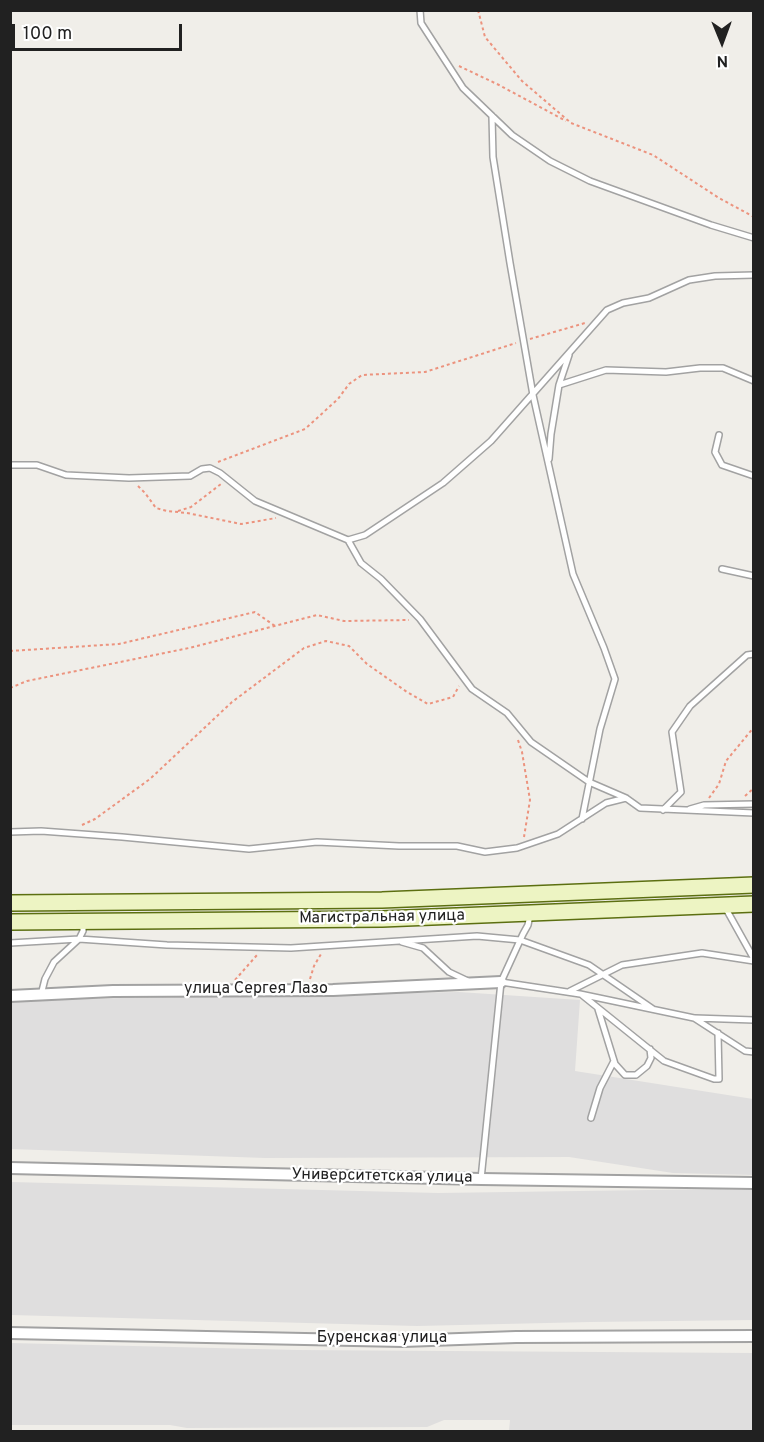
<!DOCTYPE html>
<meta charset="utf-8">
<style>
body{margin:0}
#map{position:relative;width:764px;height:1442px;overflow:hidden;background:#f0eee9;font-family:Overpass,sans-serif}
canvas{display:block}
.frame{position:absolute;inset:0;border:12px solid #212121;pointer-events:none}
.north{position:absolute;left:692px;top:12px;width:60px;height:60px;-webkit-text-stroke:4px #fff;paint-order:stroke;rotate:179deg;font-size:16px;font-weight:700;line-height:24px;text-align:center;color:#212121}
.north::after{content:'';display:block;margin:auto;width:21px;height:27px;background:#212121;clip-path:polygon(50% 0,100% 100%,50% 72%,0 100%)}
.scale{position:absolute;left:12px;top:24px;width:170px;height:27px;box-sizing:border-box;border:3px solid #212121;border-top:0;padding-left:8px;font-size:18px;line-height:21px;white-space:nowrap;color:#212121;-webkit-text-stroke:4px #fff;paint-order:stroke}
</style>
<div id="map">
<canvas width="764" height="1442"></canvas>
<div class="frame"></div>
<div class="north">N</div>
<div class="scale">100 m</div>
</div>
<script>
const context = document.querySelector('canvas').getContext('2d');
context.lineJoin = 'round';
function fill(path, color) {
  context.fillStyle = color;
  context.fill(path, 'evenodd');
}
function poly(rows) {
  const path = new Path2D();
  for (const r of rows) {
    path.moveTo(r[0], r[1]);
    for (let i = 2; i < r.length; i += 2) path.lineTo(r[i], r[i + 1]);
  }
  return path;
}
function strokePath(path, color, width, dash) {
  context.strokeStyle = color;
  context.lineWidth = width;
  context.lineCap = dash ? 'butt' : 'round';
  context.setLineDash(dash || []);
  context.stroke(path);
}
function write(font, color, halo, rows, align = 'center') {
  context.font = font + ' Overpass,sans-serif';
  context.lineWidth = 4.5;
  context.setLineDash([]);
  context.textBaseline = 'middle';
  context.strokeStyle = halo;
  context.fillStyle = color;
  for (const [text, x, y, turn = 0] of rows) {
    context.save();
    context.translate(x, y);
    context.rotate((+turn || 0) * Math.PI / 180);
    context.textAlign = isNaN(turn) ? turn : align;
    if (halo) context.strokeText(text, 0, 0);
    context.fillText(text, 0, 0);
    context.restore();
  }
}
const residential = poly([
 [459,992,580,1000,575,1071,753,1099,753,1175,673,1173,569,1157,265,1158,11,1149,11,1000],
 [11,1182,438,1193,720,1189,753,1190,753,1320,590,1322,417,1326,11,1315],
 [11,1343,297,1350,753,1353,753,1431,509,1431,510,1420,444,1420,427,1427,187,1428,170,1425,11,1425]
]);
const path = poly([
 [478,10,485,37,522,81,571,123,653,155,719,198,754,217],
 [459,66,499,85,566,121],
 [530,339,585,323],
 [218,462,305,429,338,399,349,384,362,375,425,372,516,343],
 [138,486,145,493,156,508,167,511,187,513,241,524,276,518],
 [178,511,191,507,221,484],
 [10,651,119,644,255,612,275,626],
 [10,688,27,681,189,648,317,615,344,621,409,620],
 [518,740,522,752,530,800,524,837],
 [745,796,754,788],
 [709,798,719,784,726,761,754,727],
 [82,825,95,819,150,779,232,702,304,648,326,641,349,646,367,664,407,692,428,704,453,697,459,686],
 [310,979,314,966,321,954],
 [235,980,257,955]
]);
const lane = poly([
 [420,10,421,23,463,88,512,135,550,161,590,181,711,225,754,238],
 [492,116,493,157,510,263,533,395,573,574,604,648,615,679,600,729,582,819],
 [559,385,569,355],
 [719,435,715,452,722,465,754,476],
 [549,459,551,434,559,385,606,370,666,372,700,368,723,368,754,381],
 [10,465,37,465,66,475,129,478,190,476,202,469,210,468,220,473,255,501,348,540,361,563,381,579,420,619,472,689,507,713,531,742,589,782,626,798,640,808,754,813],
 [348,540,365,535,443,483,491,441,607,310,623,303,649,298,689,280,715,276,754,275],
 [722,569,754,576],
 [690,809,704,805,754,804],
 [663,810,681,792,672,732,690,706,747,655,754,654],
 [10,832,41,831,122,837,249,849,317,842,399,846,457,846,485,852,517,848,558,834,606,803,626,798],
 [725,907,754,959],
 [402,942,423,948,449,972,468,981],
 [10,943,79,939,167,945,291,948,477,936,520,940,589,965,653,1009],
 [501,982,580,994,694,1018,745,1051,754,1052],
 [570,991,622,965,702,953,754,961],
 [41,995,45,979,54,962,79,939,83,931,83,924],
 [582,995,664,1061,714,1079,719,1079,718,1033],
 [598,1009,615,1064,625,1075,636,1075,647,1066,651,1058,650,1049],
 [695,1018,754,1020],
 [591,1118,600,1088,614,1061],
 [481,1179,501,982,523,934,528,925,530,915]
]);
const street = poly([
 [10,996,113,991,333,990,501,982],
 [10,1168,481,1179,754,1183],
 [10,1333,403,1341,516,1337,754,1336]
]);
const secondary = poly([
 [10,903,382,900,754,885],
 [10,922,382,919,754,904]
]);
const streetNames = [
 ["Магистральная улица",382,918,-1],
 ["улица Сергея Лазо",256,990],
 ["Университетская улица",382,1177,1],
 ["Буренская улица",382,1339]
];
fill(residential, '#dfdede');
strokePath(lane, '#a2a2a2', 8);
strokePath(street, '#a2a2a2', 14);
strokePath(secondary, '#5c6f11', 18);
strokePath(path, '#ec937e', 2, [3, 3]);
strokePath(lane, '#fff', 5);
strokePath(street, '#fff', 10);
strokePath(secondary, '#edf4c3', 15);
write('16px', '#212121', '#fff', streetNames);
</script>
